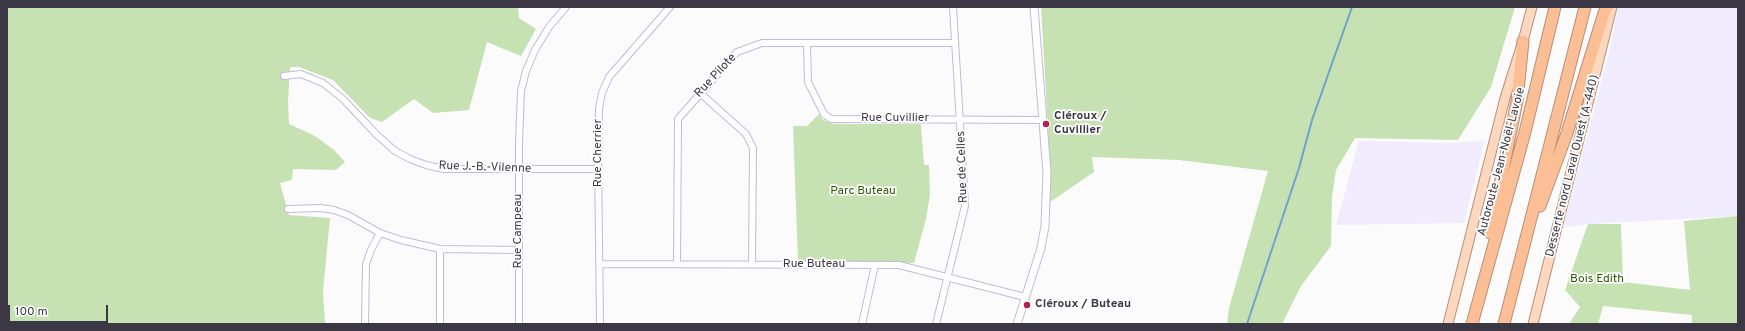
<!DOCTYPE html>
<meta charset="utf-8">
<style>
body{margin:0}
#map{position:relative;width:1745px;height:331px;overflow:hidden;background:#fbfbfb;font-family:Overpass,sans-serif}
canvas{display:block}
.frame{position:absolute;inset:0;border:8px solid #3b3745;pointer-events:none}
.scale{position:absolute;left:8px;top:305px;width:100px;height:18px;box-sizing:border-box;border:2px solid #3b3745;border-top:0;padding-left:5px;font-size:12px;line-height:14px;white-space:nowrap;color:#3b3745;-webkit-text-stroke:3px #fff;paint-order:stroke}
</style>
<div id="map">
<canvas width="1745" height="331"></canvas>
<div class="frame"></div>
<div class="scale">100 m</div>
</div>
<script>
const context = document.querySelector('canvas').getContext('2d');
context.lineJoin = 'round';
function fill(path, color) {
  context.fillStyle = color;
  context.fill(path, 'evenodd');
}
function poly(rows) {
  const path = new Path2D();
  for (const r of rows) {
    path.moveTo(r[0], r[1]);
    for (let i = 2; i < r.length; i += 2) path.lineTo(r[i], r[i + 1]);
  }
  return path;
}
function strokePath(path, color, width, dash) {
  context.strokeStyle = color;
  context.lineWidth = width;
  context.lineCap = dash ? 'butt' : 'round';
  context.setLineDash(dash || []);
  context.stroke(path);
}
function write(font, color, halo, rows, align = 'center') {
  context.font = font + ' Overpass,sans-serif';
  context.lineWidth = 3.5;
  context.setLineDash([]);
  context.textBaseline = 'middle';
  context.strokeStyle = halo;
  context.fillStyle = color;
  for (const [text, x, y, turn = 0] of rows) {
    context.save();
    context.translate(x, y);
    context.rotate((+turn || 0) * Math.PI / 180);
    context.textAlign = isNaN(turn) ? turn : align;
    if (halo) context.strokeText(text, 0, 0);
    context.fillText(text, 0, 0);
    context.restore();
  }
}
const built = poly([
 [1618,7,1738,8,1738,216,1588,224,1563,228,1611,45],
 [1485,140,1464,223,1336,225,1359,141,1455,143]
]);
const green = poly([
 [7,7,518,7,519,18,536,29,521,56,487,42,469,110,433,113,414,99,382,122,370,118,333,80,299,67,290,67,288,101,289,124,315,136,334,150,345,162,336,170,293,169,292,180,280,183,289,215,330,218,323,291,325,324,7,324],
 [1041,7,1515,7,1491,87,1458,140,1355,138,1336,170,1332,197,1331,246,1301,286,1282,324,1227,324,1229,308,1268,171,1179,160,1092,157,1094,172,1050,202,1051,181],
 [819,114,823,120,834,124,921,124,924,165,929,165,930,194,926,219,914,263,798,261,793,126,807,126],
 [1738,216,1738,324,1692,324,1692,315,1603,306,1598,324,1569,324,1580,307,1565,290,1588,224,1621,224,1623,282,1690,290,1684,221]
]);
const stream = poly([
 [1247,324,1299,168,1312,120,1352,7]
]);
const minor = poly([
 [807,44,808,82,824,114,831,119,1042,120],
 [284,76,301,74,323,83,343,99,377,135,395,151,410,159,426,165,444,169,598,169],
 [700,93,746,134,753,148,752,265],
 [288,209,320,208,334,210,348,215,380,233,401,240,440,249,519,250],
 [677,263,678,119,737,52,762,43,955,43],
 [600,264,899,265,1025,297],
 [365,324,366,264,371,250,380,233],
 [440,324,440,249],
 [519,324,519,142,521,91,526,71,535,50,549,27,566,7],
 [600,324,598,159,599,109,602,93,609,77,670,7],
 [862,324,875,265],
 [936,324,965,206,953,7]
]);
const tertiary = poly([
 [1017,324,1041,248,1045,226,1047,173,1034,7]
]);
const primary = poly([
 [1448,324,1505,98,1523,41,1532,7],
 [1533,324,1612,7]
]);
const motorway = poly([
 [1540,206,1567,133,1604,13,1607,7],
 [1490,233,1517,101,1523,41],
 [1472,324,1525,132,1555,7],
 [1504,324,1585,7]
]);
const markers = [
 [1046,124,4,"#b01f50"],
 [1027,305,4,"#b01f50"]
];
const streetNames = [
 ["Rue Pilote",716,76,-47],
 ["Rue Cuvillier",895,119],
 ["Rue Cherrier",599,153,-90],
 ["Autoroute Jean-Noël-Lavoie",1502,162,-75],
 ["Desserte nord Laval Ouest (A-440)",1573,166,-76],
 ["Rue de Celles",963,167,-92],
 ["Rue J.-B.-Vilenne",485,168,2],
 ["Rue Campeau",519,231,-90],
 ["Rue Buteau",814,265]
];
const poiNames = [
 ["Cléroux /",1054,117],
 ["Cuvillier",1054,131],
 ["Cléroux / Buteau",1035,305]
];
const parkNames = [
 ["Parc Buteau",863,192],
 ["Bois Edith",1597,280]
];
fill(built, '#f0ecfe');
fill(green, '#c6e1b2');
strokePath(stream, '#6ea3ce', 2);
strokePath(minor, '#c2badc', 8);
strokePath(tertiary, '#c2badc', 9);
strokePath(primary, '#b88f79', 11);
strokePath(motorway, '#b88f79', 13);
strokePath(minor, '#fff', 6);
strokePath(tertiary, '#fff', 7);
strokePath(primary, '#fdd8bf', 9);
strokePath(motorway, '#fbbe95', 11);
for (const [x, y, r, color] of markers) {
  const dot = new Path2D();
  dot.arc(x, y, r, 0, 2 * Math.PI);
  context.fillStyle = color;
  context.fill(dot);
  strokePath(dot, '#fff', 1.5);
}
write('12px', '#3b3745', '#fff', streetNames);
write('bold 12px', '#3b3745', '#fff', poiNames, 'left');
write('12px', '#315600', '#fff', parkNames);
</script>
